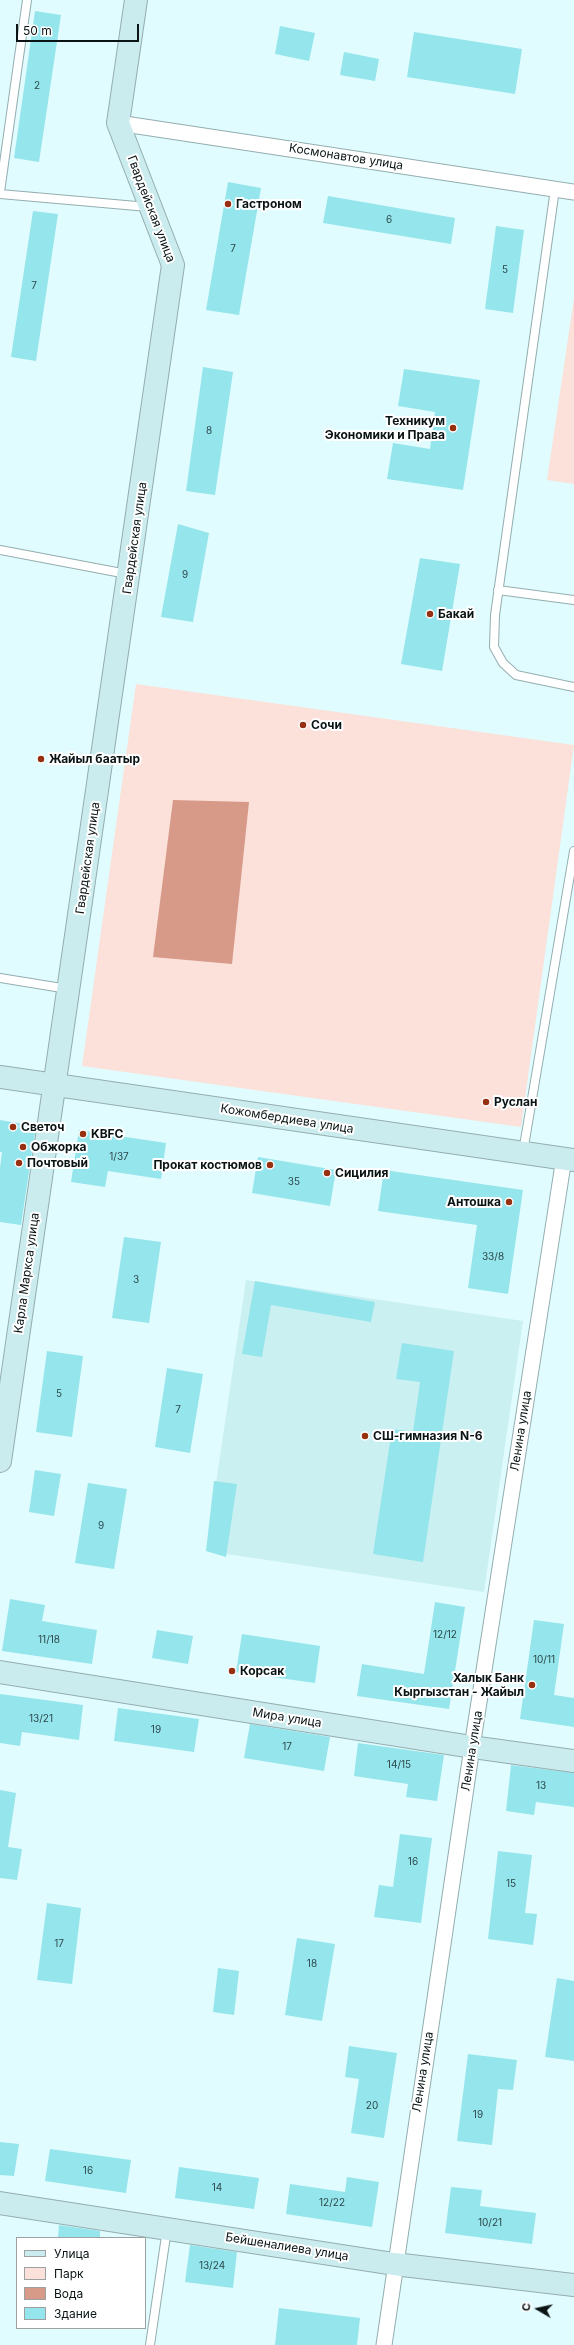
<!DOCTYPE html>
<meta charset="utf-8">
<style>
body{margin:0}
#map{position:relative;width:574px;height:2345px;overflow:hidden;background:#e1fcfe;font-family:Inter,sans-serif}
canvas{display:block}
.legend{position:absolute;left:16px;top:2237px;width:130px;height:92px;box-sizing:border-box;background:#fff;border:1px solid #9da1a1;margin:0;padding:5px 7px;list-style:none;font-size:12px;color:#0a1415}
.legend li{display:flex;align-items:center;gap:8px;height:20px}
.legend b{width:20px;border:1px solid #9da1a1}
.north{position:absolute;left:518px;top:2289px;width:40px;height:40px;-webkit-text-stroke:3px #fff;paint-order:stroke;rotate:279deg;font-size:11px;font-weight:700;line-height:16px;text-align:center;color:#0a1415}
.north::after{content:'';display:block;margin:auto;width:14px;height:18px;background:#0a1415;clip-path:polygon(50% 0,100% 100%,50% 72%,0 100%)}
.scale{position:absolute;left:16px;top:24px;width:123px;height:18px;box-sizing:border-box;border:2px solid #0a1415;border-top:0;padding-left:5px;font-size:12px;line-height:14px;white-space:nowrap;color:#0a1415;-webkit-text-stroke:3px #fff;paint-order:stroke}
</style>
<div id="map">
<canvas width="574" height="2345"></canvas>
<ul class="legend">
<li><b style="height:5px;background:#caecee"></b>Улица</li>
<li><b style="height:11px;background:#fbe1da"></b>Парк</li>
<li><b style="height:11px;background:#d79988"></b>Вода</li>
<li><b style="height:11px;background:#95e5ec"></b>Здание</li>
</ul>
<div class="north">С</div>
<div class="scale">50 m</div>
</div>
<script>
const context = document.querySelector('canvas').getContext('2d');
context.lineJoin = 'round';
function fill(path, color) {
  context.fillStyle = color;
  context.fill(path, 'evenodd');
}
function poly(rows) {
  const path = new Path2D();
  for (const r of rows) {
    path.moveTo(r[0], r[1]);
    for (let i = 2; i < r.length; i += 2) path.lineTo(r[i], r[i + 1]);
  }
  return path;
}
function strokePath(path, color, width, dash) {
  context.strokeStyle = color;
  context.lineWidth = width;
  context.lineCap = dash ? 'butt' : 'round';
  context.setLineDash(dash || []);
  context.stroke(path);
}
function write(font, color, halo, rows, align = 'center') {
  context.font = font + ' Inter,sans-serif';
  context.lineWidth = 4;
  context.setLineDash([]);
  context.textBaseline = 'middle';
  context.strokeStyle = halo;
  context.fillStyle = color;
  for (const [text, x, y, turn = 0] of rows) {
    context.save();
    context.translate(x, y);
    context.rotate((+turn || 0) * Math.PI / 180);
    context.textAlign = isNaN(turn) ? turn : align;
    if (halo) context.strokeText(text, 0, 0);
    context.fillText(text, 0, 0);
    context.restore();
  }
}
const built = poly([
 [246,1280,523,1321,484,1592,206,1551]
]);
const green = poly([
 [574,298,574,484,547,480],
 [136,684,574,745,521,1127,82,1066]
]);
const water = poly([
 [173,800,249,802,232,964,153,957]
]);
const building = poly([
 [35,11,61,15,39,162,14,158],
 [280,26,315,33,309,61,275,54],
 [414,32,522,49,515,94,407,77],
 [344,52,379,59,375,81,340,75],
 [228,182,261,188,239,315,206,310],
 [328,196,455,218,451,244,323,223],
 [33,211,58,214,36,361,11,357],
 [496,226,524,230,513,313,485,309],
 [203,367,233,372,215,495,186,491],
 [404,369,480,380,463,490,387,479,393,443,430,449,435,412,398,406],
 [178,524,209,533,193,622,161,617],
 [420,558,460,564,442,671,401,664],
 [0,1120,36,1126,21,1225,0,1222,0,1168,2,1152,0,1152],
 [79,1130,166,1143,161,1179,108,1171,105,1187,71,1182],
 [258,1157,336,1170,330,1206,252,1193],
 [384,1170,523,1190,508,1294,468,1288,477,1225,378,1211],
 [124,1237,161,1242,149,1323,112,1318],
 [255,1281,375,1302,371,1322,271,1305,262,1357,242,1354],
 [402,1343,454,1351,423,1562,373,1554,392,1429,413,1432,420,1382,396,1379],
 [47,1351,83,1356,72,1437,36,1432],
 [167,1368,203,1374,190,1453,155,1447],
 [35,1470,61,1474,54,1516,29,1512],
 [214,1481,237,1484,226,1557,206,1551],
 [88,1483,127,1489,114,1569,75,1563],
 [10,1599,45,1605,42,1621,97,1630,92,1664,2,1651],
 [435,1602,465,1607,449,1709,357,1696,362,1664,424,1674],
 [534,1620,564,1624,554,1695,574,1698,574,1727,520,1719],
 [157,1630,193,1636,188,1664,152,1658],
 [242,1634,320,1646,315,1683,236,1672],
 [0,1694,83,1705,79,1740,22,1732,20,1746,0,1743],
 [118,1708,199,1719,194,1752,114,1741],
 [250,1724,330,1737,324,1771,244,1758],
 [358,1743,444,1755,437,1801,406,1797,408,1784,354,1776],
 [511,1765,574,1773,574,1807,536,1802,534,1815,506,1811],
 [0,1790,16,1793,8,1847,22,1849,17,1880,0,1878],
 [400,1834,432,1838,421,1923,374,1917,379,1885,393,1887],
 [498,1851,532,1855,525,1913,537,1914,533,1945,488,1939],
 [47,1903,81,1908,72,1984,37,1980],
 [297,1938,335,1944,322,2021,285,2015],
 [218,1968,239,1971,234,2015,213,2012],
 [557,1978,574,1981,574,2061,545,2057],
 [349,2046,397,2053,384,2138,351,2133,359,2079,345,2077],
 [468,2054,517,2060,513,2090,498,2089,492,2145,457,2141],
 [0,2142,19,2144,14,2176,0,2175],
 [50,2149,131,2160,126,2193,45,2181],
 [179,2167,259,2178,254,2209,175,2198],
 [347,2177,379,2182,372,2227,286,2214,290,2184,345,2192],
 [451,2187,482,2190,480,2206,536,2213,532,2244,445,2233],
 [59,2225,100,2231,100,2238,58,2238],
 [190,2245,237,2252,233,2288,185,2282],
 [279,2308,360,2318,357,2345,275,2345]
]);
const lane = poly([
 [555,189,495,615,494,647,503,663,516,675,574,687],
 [0,192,27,0],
 [0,194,148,207],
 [0,550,127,574],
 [498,590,574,600],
 [0,978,68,989],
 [523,1152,574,851],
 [150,2345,167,2229]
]);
const street = poly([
 [118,123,574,192],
 [384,2345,472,1747,564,1158]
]);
const secondary = poly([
 [0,1077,574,1160],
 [0,1461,173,265,118,123,136,0],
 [0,1672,472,1747,574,1761],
 [0,2203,394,2264,574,2285]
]);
const markers = [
 [228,204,4,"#973011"],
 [453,428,4,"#973011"],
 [430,614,4,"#973011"],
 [303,725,4,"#973011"],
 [41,759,4,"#973011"],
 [486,1102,4,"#973011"],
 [13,1127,4,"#973011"],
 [83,1134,4,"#973011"],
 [23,1147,4,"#973011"],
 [19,1163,4,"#973011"],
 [270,1165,4,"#973011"],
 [327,1173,4,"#973011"],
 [509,1202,4,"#973011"],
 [365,1436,4,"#973011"],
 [232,1671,4,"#973011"],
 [532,1685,4,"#973011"]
];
const numberNames = [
 ["2",37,86],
 ["6",389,220],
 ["7",233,249],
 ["5",505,270],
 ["7",34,286],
 ["8",209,431],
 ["9",185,575],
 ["1/37",119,1157],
 ["35",294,1182],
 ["33/8",493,1257],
 ["3",136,1280],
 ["5",59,1394],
 ["7",178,1410],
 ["9",101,1526],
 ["12/12",445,1635],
 ["11/18",49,1640],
 ["10/11",544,1660],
 ["13/21",41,1719],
 ["19",156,1730],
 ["17",287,1747],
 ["14/15",399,1765],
 ["13",541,1786],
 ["16",413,1862],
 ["15",511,1884],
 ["17",59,1944],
 ["18",312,1964],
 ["20",372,2106],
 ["19",478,2115],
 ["16",88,2171],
 ["14",217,2188],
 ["12/22",332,2203],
 ["10/21",490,2223],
 ["13/24",212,2266]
];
const streetNames = [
 ["Космонавтов улица",346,157,9],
 ["Гвардейская улица",151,209,69],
 ["Гвардейская улица",135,538,-82],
 ["Гвардейская улица",88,858,-82],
 ["Кожомбердиева улица",287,1119,9],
 ["Карла Маркса улица",27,1273,-82],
 ["Ленина улица",521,1431,-81],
 ["Мира улица",287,1718,9],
 ["Ленина улица",472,1751,-81],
 ["Ленина улица",423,2072,-81],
 ["Бейшеналиева улица",287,2247,9]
];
const poiNames = [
 ["Гастроном",236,204],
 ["Техникум",445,421,"right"],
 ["Экономики и Права",445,435,"right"],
 ["Бакай",438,614],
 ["Сочи",311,725],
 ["Жайыл баатыр",49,759],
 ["Руслан",494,1102],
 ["Светоч",21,1127],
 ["KBFC",91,1134],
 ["Обжорка",31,1147],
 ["Почтовый",27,1163],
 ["Прокат костюмов",262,1165,"right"],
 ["Сицилия",335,1173],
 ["Антошка",501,1202,"right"],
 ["СШ-гимназия N-6",373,1436],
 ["Корсак",240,1671],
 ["Халык Банк",524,1678,"right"],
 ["Кыргызстан - Жайыл",524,1692,"right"]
];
fill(built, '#cbf0f2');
fill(green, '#fbe1da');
fill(water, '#d79988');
fill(building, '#95e5ec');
strokePath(lane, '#94adaf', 10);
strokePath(street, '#94adaf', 17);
strokePath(secondary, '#94adaf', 24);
strokePath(lane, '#fff', 8);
strokePath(street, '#fff', 15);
strokePath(secondary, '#caecee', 22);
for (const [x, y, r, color] of markers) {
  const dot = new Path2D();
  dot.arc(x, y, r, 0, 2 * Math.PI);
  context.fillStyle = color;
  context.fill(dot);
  strokePath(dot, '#fff', 1.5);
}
write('10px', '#2d484b', null, numberNames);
write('12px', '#0a1415', '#fff', streetNames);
write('bold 12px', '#0a1415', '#fff', poiNames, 'left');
</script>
